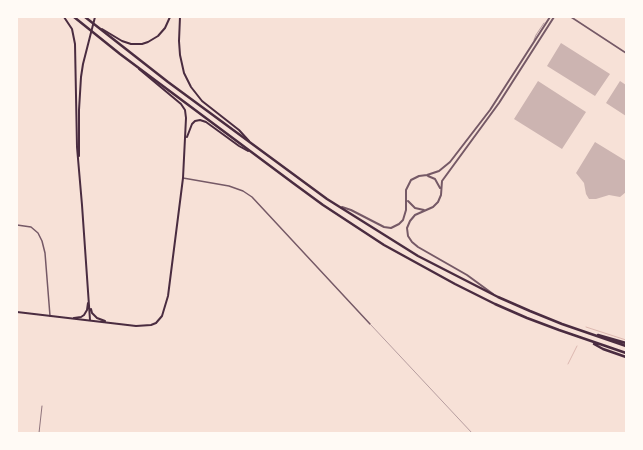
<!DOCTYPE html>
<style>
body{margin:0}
#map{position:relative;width:643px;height:450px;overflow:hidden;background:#f7e1d7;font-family:Montserrat,sans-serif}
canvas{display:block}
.frame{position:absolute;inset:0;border:18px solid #fffaf5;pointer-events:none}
</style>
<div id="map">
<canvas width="643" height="450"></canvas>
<div class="frame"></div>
</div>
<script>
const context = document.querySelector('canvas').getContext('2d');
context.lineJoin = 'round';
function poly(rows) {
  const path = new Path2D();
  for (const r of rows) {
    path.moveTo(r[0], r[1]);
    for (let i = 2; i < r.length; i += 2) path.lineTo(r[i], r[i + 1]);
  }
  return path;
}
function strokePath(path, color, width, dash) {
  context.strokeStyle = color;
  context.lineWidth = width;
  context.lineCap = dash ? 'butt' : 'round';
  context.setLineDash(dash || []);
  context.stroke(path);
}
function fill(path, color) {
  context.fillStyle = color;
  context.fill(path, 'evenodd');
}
const stream = poly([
 [586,327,626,340],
 [568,364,577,346]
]);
const building = poly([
 [561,43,610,74,595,96,547,66],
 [538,81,586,112,562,149,514,119],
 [620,81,626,85,626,116,606,103],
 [595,142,626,161,626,192,620,197,609,195,596,199,589,199,586,194,584,183,576,173]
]);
const service = poly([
 [534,40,536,35,544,23],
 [371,325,472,433]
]);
const minor = poly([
 [571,17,626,53],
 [183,178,229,186,243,191,252,197,370,324],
 [17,225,31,227,38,233,42,241,45,253,50,316]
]);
const tertiary = poly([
 [428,176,435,179,440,188],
 [408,201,415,208,424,210],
 [342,207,351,210,384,227,391,228,399,224,403,220,406,210,406,190,411,180,419,176,427,175,439,171,450,162,490,110,550,17],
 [493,294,467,275,418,247,412,242,408,236,407,228,410,221,415,215,433,207,438,202,441,195,442,181,499,103,554,17]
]);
const secondary = poly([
 [64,17,72,29,75,44,77,147,82,205,90,320],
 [180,17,179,41,180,55,184,73,191,87,202,101,239,130,249,141],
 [102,29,122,41,131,44,142,44,148,42,158,36,165,28,170,17],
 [187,137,192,124,195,121,200,120,206,122,239,146,248,151],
 [79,156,79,110,81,77,83,64,95,17],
 [91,309,92,313,97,318,105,321],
 [17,312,136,326,151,325,156,323,162,316,168,296,183,178,186,118,185,110,181,104,139,69],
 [74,318,81,317,84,315,87,310,88,303]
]);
const primary = poly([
 [74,17,120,54,293,183,323,205,384,245,455,284,495,304,527,318,559,330,626,353],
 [85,17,168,82,327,199,418,256,498,297,530,311,562,324,626,346],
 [598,335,626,343],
 [594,344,603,349,626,357]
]);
const rail = poly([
 [39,433,42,406]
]);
strokePath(stream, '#dcb8b0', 1);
fill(building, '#ccb4b1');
strokePath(service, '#755966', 0.5);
strokePath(minor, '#755966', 1.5);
strokePath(tertiary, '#755966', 2);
strokePath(secondary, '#4a2c40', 2);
strokePath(primary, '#4a2c40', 2.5);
strokePath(rail, '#8f747c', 1);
</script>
